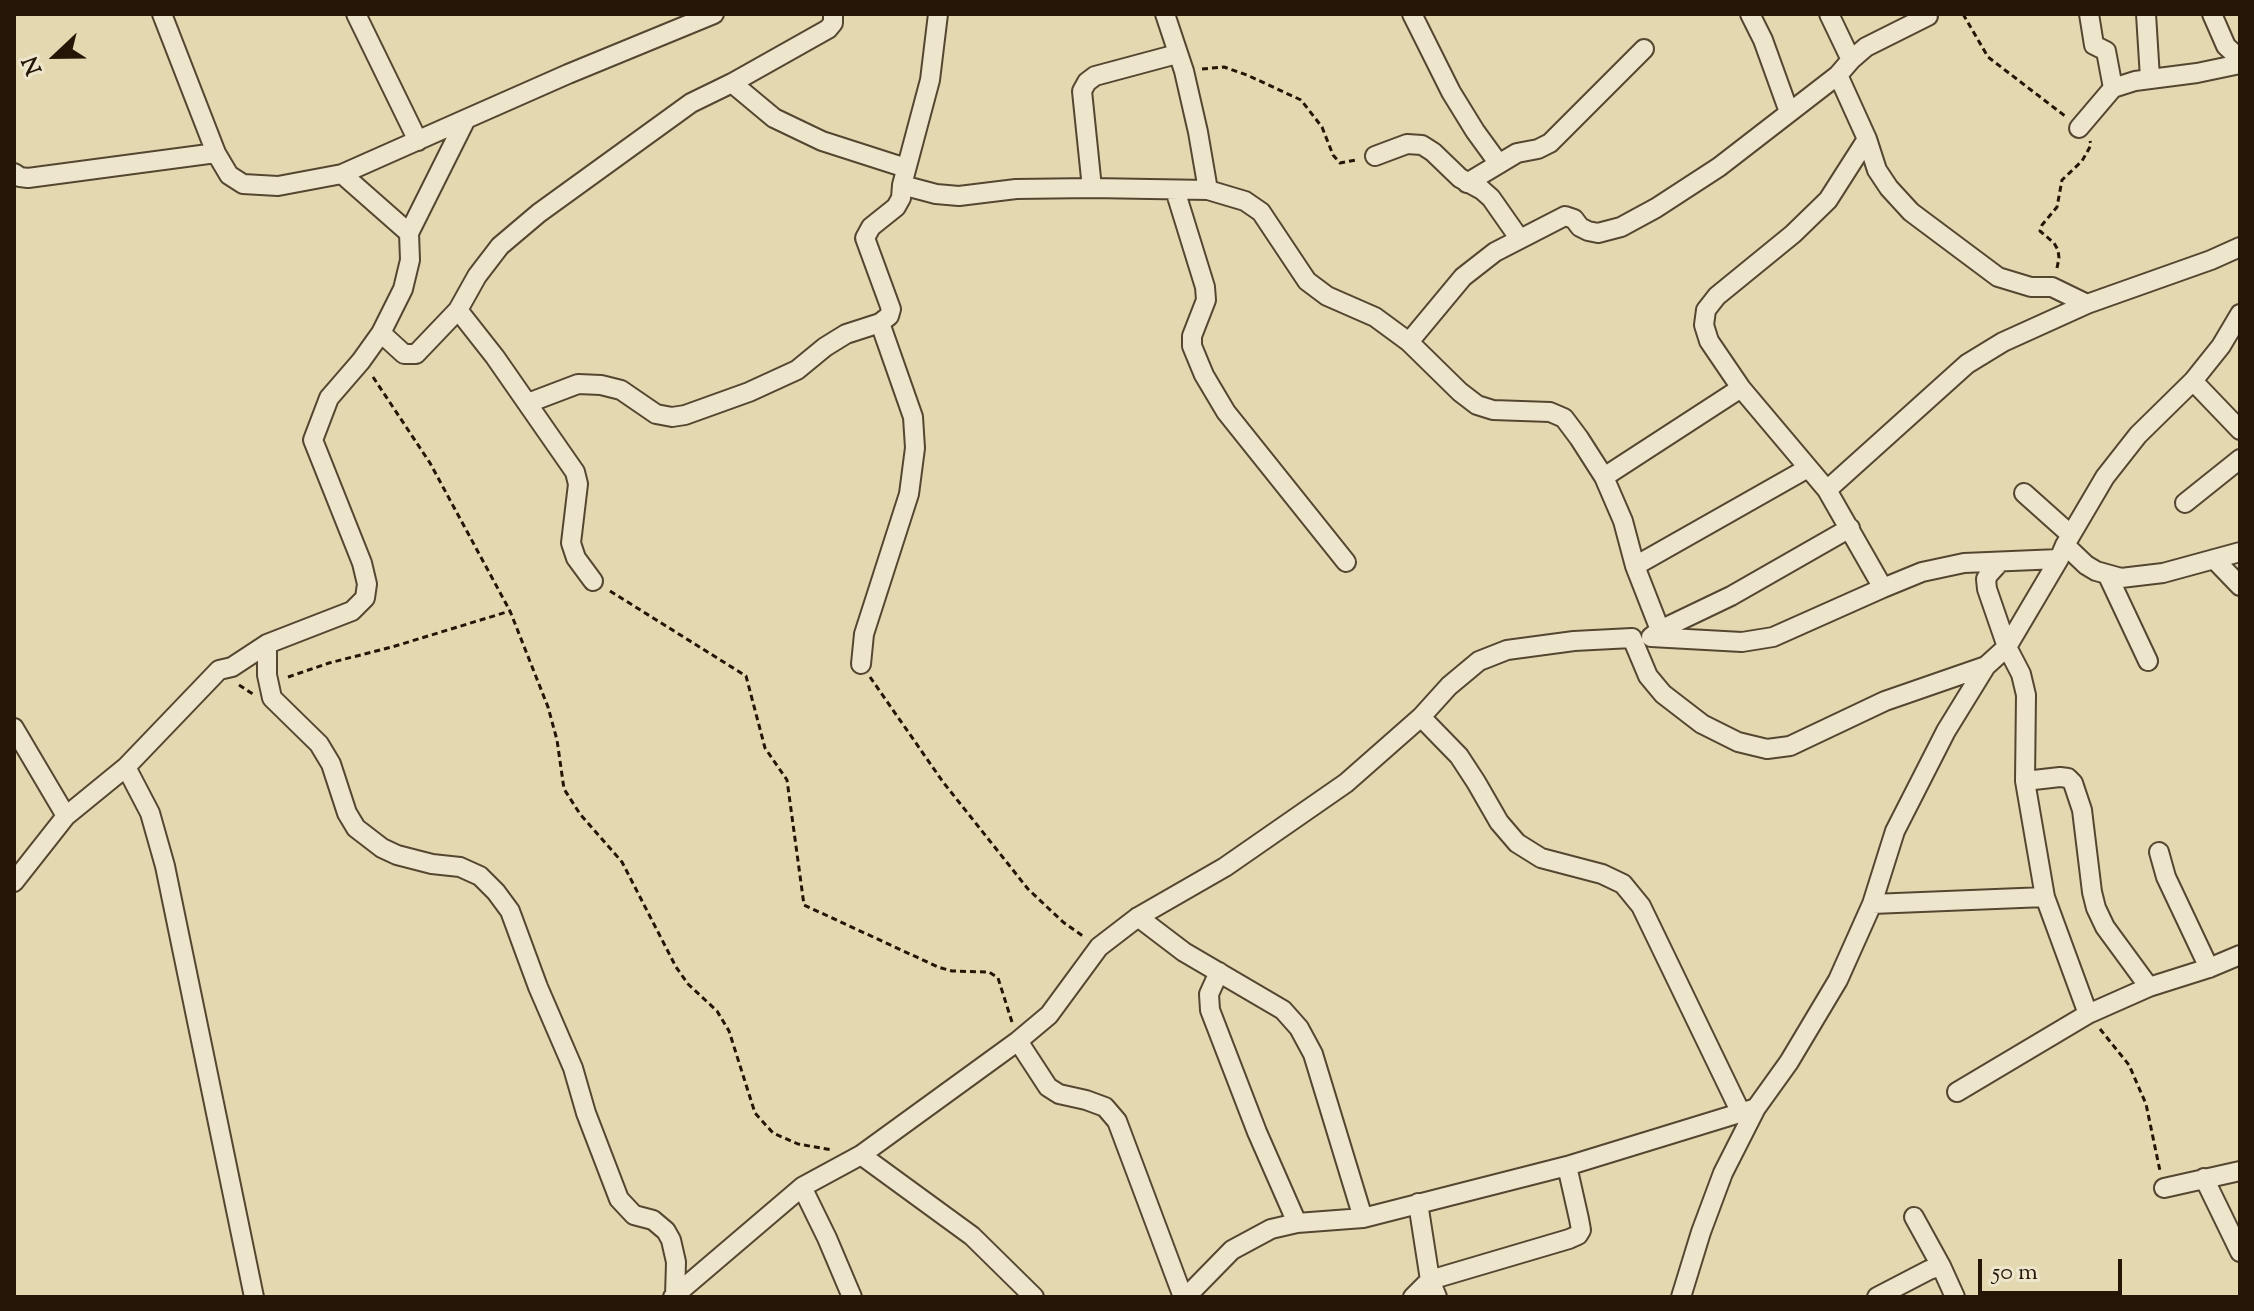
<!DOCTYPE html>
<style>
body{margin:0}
#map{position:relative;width:2254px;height:1311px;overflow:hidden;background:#e4d8b0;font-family:"Sorts Mill Goudy",serif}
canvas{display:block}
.frame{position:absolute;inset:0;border:16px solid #251507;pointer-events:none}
.north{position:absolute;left:16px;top:16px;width:80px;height:80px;-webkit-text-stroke:6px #ede6cc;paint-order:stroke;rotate:248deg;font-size:22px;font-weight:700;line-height:32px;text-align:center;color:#251507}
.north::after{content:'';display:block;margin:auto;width:28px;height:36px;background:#251507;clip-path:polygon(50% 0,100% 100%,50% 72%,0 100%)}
.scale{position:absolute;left:1978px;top:1259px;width:144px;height:36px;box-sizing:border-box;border:4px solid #251507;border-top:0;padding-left:10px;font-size:24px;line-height:28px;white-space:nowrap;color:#251507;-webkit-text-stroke:6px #ede6cc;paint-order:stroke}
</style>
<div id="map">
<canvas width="2254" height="1311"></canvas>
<div class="frame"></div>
<div class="north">N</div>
<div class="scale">50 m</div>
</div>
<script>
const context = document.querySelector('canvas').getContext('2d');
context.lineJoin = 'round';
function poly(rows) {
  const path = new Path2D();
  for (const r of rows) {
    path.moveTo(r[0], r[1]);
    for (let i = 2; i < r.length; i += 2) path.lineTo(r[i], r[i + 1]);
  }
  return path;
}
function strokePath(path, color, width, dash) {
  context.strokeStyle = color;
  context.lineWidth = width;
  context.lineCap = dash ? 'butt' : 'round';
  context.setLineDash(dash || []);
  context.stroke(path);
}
const path = poly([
 [1963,14,1988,57,2065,116],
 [1202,69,1224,67,1247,75,1301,100,1322,127,1333,155,1340,163,1356,160],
 [2057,268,2059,258,2058,250,2054,243,2040,231,2042,225,2057,207,2062,180,2082,161,2091,145,2090,141],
 [373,377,430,463,510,611,548,707,557,740,564,789,580,814,622,862,676,967,688,984,717,1011,729,1031,755,1113,773,1133,798,1144,832,1150],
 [610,591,746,676,765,748,787,780,804,905,938,967,952,971,989,972,998,978,1012,1022],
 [288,677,329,663,392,647,510,611],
 [870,677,943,782,1028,889,1063,922,1083,936],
 [239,685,253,694],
 [2100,1029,2129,1065,2146,1104,2160,1171]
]);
const street = poly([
 [162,14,216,153,229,175,243,184,278,186,342,174,466,119],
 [356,14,418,141],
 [1165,14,1184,71,1198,132,1208,190],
 [1412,14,1451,92,1475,131,1499,164],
 [1750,14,1763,40,1789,112],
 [1829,14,1851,60],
 [2089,14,2094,45,2106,51,2113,88],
 [2146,14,2150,78],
 [2212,14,2226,46,2240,59],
 [1928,16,1866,47,1851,60,1838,75,1867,139,1877,170,1889,188,1911,212,1998,277,2031,287,2052,287,2087,304,2211,260,2240,247],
 [732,83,774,118,822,141,906,168],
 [2079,128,2113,88,2135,81,2197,73,2240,64],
 [1867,139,1828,200,1793,234,1717,296,1706,310,1704,325,1709,341,1741,388,1827,490,1883,588,1922,572,1964,563,2059,559],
 [1375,156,1407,144,1422,145,1433,152,1460,178,1482,190,1491,198,1519,238],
 [14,173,20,177,28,178,216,153],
 [342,174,409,233],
 [1467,183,1517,153,1538,149,1550,143,1644,49],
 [902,185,936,194,959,196,1016,189,1092,188,1208,190,1245,201,1261,212,1307,281,1327,296,1375,317,1409,342,1460,392,1477,405,1493,410,1550,412,1564,418,1579,438,1604,477,1741,388],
 [1092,188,1082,91,1087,82,1095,76,1177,54],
 [1175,190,1205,287,1206,300,1192,336,1192,346,1204,375,1226,412,1346,562],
 [458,310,495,357,575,472,578,484,571,543,576,558,593,581],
 [381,333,404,354,416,354,458,310,477,276,500,246,539,213,691,103,732,83,828,29,833,23,833,14],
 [1409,342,1463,277,1495,252,1565,216,1574,219,1580,227,1588,231,1598,233,1621,227,1656,208,1719,167,1838,75],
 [2193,381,2240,430],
 [528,403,578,384,601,385,621,390,656,414,672,417,685,415,749,392,797,370,825,347,846,334,880,323],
 [1604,477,1623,521,1635,566,1660,630,1651,637,1742,642,1773,637,1883,588],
 [1827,490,1967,364,2003,342,2087,304],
 [2024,493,2071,535],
 [2185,503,2240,459],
 [2065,545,2086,565,2096,571,2121,578,2163,573,2240,552],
 [2214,559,2240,586],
 [2000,562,1989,574,1986,579,1987,589,2007,647,2021,674,2026,695,2025,781,2045,897,2088,1014],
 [1635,566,1808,468],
 [2108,576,2148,661],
 [1660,630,1731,596,1850,528],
 [267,644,267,675,272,698,319,744,331,764,347,813,356,828,382,848,397,855,432,864,460,867,480,876,496,892,510,911,538,987,573,1068,586,1113,619,1199,634,1215,653,1220,666,1231,671,1240,676,1262,675,1296],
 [861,664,864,634,909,494,915,448,913,417,880,323,889,316,891,309,865,238,871,227,896,207,901,198,902,185,930,80,938,14],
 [1421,717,1459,756,1476,782,1499,822,1517,843,1541,858,1602,874,1623,884,1641,906,1741,1113],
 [14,728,66,816],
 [126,767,150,813,165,866,254,1297],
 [2025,781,2060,777,2068,778,2073,783,2082,810,2092,892,2096,908,2105,927,2149,987],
 [2159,852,2166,877,2209,968],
 [14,882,66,816,126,767,219,670,232,667,267,644,352,611,365,598,367,584,362,563,313,440,329,398,361,361,381,333,403,289,410,260,409,233,466,119,568,74,714,14],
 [1872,904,2045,897],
 [1138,917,1184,952,1283,1010,1299,1028,1313,1054,1363,1218],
 [1219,972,1209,994,1210,1010,1257,1132,1297,1223],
 [1018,1041,1048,1087,1059,1094,1086,1100,1105,1107,1117,1121,1183,1297],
 [1957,1092,2088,1014,2149,987,2209,968,2240,955],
 [861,1155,972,1236,1034,1297],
 [2204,1178,2240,1252],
 [2164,1188,2240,1171],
 [1418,1203,1430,1280,1569,1239,1578,1235,1581,1230,1579,1219,1567,1166],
 [1914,1217,1941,1266,1955,1297],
 [673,1297,802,1187],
 [852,1297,827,1238,802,1187,861,1155,1018,1041,1049,1015,1099,947,1138,917,1225,867,1346,783,1421,717,1449,686,1479,661,1507,650,1574,641,1632,638,1648,676,1663,694,1702,724,1738,742,1767,749,1790,746,1885,701,1986,666],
 [1186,1297,1232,1250,1271,1229,1297,1223,1363,1218,1567,1166,1756,1108],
 [1413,1297,1430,1280,1437,1297],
 [1681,1297,1701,1232,1723,1173,1756,1108,1789,1062,1838,980,1872,904,1895,831,1946,731,1986,666,2007,647,2059,559,2065,545,2105,477,2138,435,2193,381,2221,346,2240,314],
 [1877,1297,1929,1270,1941,1266]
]);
strokePath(street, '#554631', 22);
strokePath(path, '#251507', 3, [6, 4]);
strokePath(street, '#ede6cc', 18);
</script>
